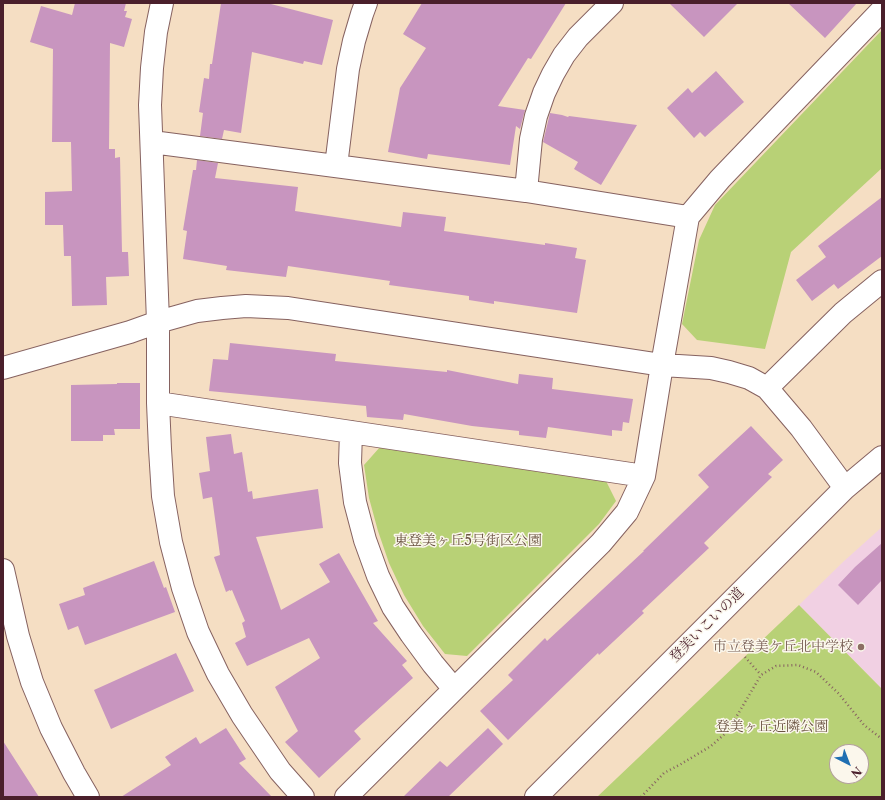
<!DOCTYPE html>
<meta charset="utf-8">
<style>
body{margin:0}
#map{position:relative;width:885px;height:800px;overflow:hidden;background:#f5dec3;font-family:"Libre Caslon Text",serif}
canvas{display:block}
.frame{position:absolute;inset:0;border:4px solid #4a1f2b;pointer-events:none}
.north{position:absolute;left:829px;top:744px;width:40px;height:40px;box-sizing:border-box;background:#fbf7ec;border:1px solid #b4a19f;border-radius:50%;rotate:138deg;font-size:11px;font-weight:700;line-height:16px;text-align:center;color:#4a1f2b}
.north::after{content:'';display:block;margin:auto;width:14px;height:18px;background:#1f6fb2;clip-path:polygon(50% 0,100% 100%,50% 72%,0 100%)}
</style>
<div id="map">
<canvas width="885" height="800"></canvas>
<div class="frame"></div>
<div class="north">N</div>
</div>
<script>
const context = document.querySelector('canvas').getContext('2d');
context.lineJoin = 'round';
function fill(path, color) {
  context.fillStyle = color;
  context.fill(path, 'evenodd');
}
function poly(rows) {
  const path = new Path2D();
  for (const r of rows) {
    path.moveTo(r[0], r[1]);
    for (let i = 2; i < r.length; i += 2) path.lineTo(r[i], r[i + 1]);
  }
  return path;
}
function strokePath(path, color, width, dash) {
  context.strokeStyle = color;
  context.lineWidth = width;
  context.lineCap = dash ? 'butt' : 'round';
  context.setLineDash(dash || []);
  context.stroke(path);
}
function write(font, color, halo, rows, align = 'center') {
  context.font = font + ' "Libre Caslon Text","Noto Serif JP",serif';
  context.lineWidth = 3;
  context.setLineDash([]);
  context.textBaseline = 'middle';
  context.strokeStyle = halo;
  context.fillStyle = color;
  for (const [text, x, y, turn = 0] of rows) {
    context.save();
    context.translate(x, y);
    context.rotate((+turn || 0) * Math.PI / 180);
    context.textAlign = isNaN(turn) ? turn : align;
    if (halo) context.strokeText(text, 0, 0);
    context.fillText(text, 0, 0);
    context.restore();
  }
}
const built = poly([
 [882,527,882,689,799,605,843,562]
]);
const green = poly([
 [882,30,882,168,791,252,765,349,697,340,682,324,699,240,715,205],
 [380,447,606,481,616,501,599,524,467,656,445,654,423,626,404,595,389,563,378,531,369,498,364,465],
 [799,605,882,689,882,797,597,797],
 [837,752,861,752,861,776,837,776]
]);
const building = poly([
 [75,3,126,3,124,11,127,11,125,17,132,19,124,47,110,43,109,149,115,149,115,158,120,157,122,252,128,252,129,276,106,277,107,305,72,306,71,256,64,256,63,225,45,225,45,192,72,191,71,142,52,142,53,49,30,42,41,6,72,15],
 [221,3,267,3,333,20,322,65,304,61,303,64,252,52,241,133,224,130,222,139,200,136,203,113,199,112,204,78,209,79,210,64,212,64],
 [422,3,566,3,531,59,528,58,498,106,525,110,520,129,516,126,510,165,428,154,427,159,388,152,400,88,426,48,403,34],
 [669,3,738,3,704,37],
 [788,3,857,3,825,38],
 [716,71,744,102,705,137,700,132,694,138,667,108,688,88,692,93],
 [550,113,562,115,568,117,569,116,637,125,601,185,574,169,578,162,543,142],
 [197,160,218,163,215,178,298,187,295,211,401,227,403,212,446,217,444,231,545,245,545,243,577,248,575,258,586,260,577,313,494,301,494,304,469,300,469,296,389,285,390,281,288,266,286,277,226,270,227,266,183,259,187,231,183,230,193,170,196,170],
 [882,197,882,256,838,289,834,284,812,301,796,280,826,257,818,246],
 [230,343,336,354,335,361,447,372,447,370,518,384,519,374,553,378,552,389,633,399,629,423,623,422,622,431,612,430,612,436,548,427,546,438,519,435,519,431,472,426,404,414,403,420,367,417,366,406,209,391,213,359,228,360],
 [117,383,140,383,140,429,114,429,115,435,103,435,103,441,71,441,71,385,117,384],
 [751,426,783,460,768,474,772,477,704,543,709,548,642,611,644,613,599,655,598,653,508,740,480,711,513,680,508,675,545,638,547,641,644,551,643,551,709,487,698,475],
 [231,434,234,454,242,452,248,492,252,491,253,499,318,489,323,528,256,537,281,610,330,582,319,564,339,553,378,621,373,623,407,661,402,665,413,678,354,731,361,739,319,778,285,742,298,731,275,687,320,658,309,638,247,666,235,643,246,637,242,623,245,621,232,590,230,591,230,590,226,592,214,557,220,555,212,497,203,499,199,473,210,471,206,437],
 [882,543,882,580,858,605,838,585,855,567],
 [154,561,164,588,166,587,175,612,85,645,78,626,68,630,59,604,85,595,83,588],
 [176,653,194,691,111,729,94,690],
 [226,728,246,759,239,763,272,797,121,797,171,765,165,757,196,737,200,744],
 [488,728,503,744,448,797,403,797,440,761,447,767],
 [3,741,39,797,3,797]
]);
const path = poly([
 [745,657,761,675],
 [641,797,664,773,681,764,711,746,728,731,761,675,776,666,798,665,816,672,839,694,864,725,882,739]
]);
const minor = poly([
 [162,3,156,32,152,68,150,105,158,322,158,403,160,449,163,496,171,542,183,588,198,632,218,674,242,715,280,771,303,797],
 [152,142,526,191,688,217],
 [336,166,348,69,354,41,362,14,366,3],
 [526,191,531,139,536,116,544,93,553,74,564,55,578,37,612,3],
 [3,368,130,332,158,322,197,311,222,308,246,306,288,308,662,365,711,368,729,372,749,378,767,388,801,428,845,488],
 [767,388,843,313,882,281],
 [158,403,644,476],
 [351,432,350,463,355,502,365,540,378,576,393,607,411,634,433,664,454,689],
 [3,570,18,636,32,682,51,728,74,773,88,797],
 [346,797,601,543,627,512,644,476,662,365,688,217,720,179,882,10],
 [536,797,845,488,882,457]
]);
const markers = [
 [861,647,4,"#8d6e63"]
];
const parkNames = [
 ["東登美ヶ丘5号街区公園",468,541],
 ["登美ヶ丘近隣公園",772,727]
];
const streetNames = [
 ["登美いこいの道",707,625,-45]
];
const educationNames = [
 ["市立登美ケ丘北中学校",853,647]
];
fill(built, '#f1d0e3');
fill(green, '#b8d176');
fill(building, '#c895bf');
strokePath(minor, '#866260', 24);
strokePath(path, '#866260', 2.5, [1, 3]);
strokePath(minor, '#fff', 22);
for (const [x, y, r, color] of markers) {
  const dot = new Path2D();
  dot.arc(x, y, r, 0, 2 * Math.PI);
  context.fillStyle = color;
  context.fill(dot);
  strokePath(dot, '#fbf7ec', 1.5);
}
write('14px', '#6b5442', '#fbf7ec', parkNames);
write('14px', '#4a1f2b', '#fbf7ec', streetNames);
write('14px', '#785e54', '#fbf7ec', educationNames, 'right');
</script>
